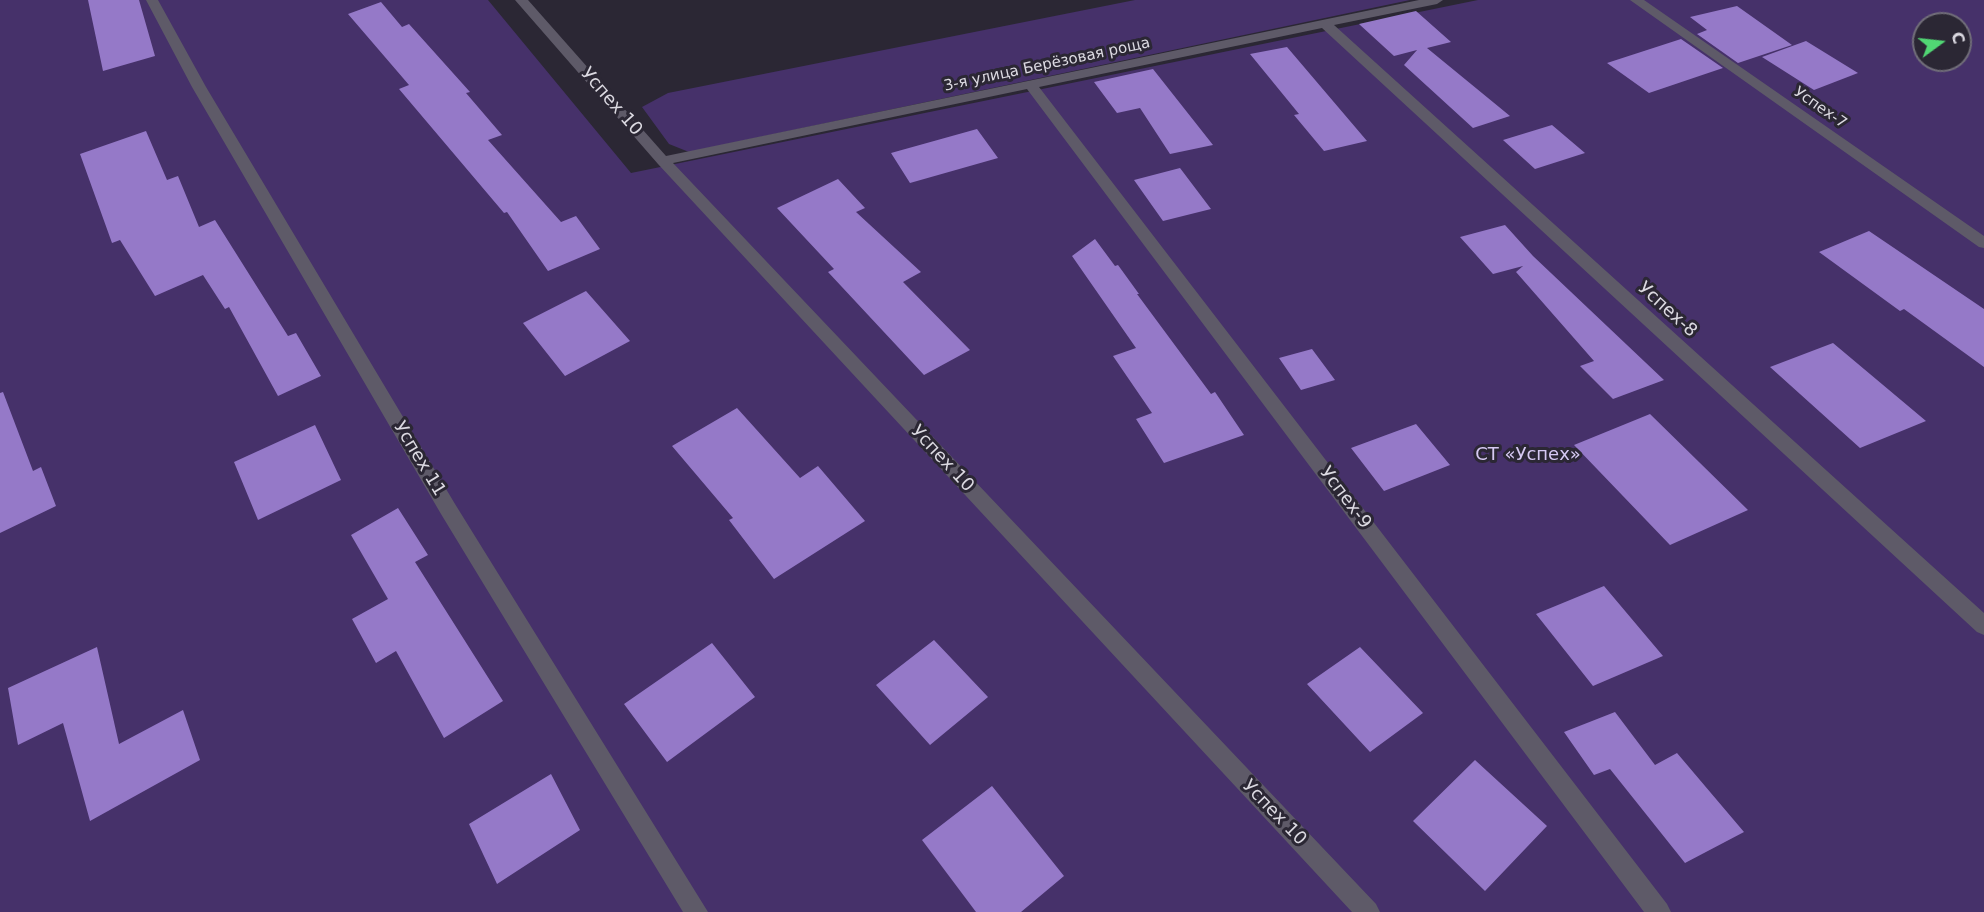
<!DOCTYPE html>
<meta charset="utf-8">
<style>
body{margin:0}
#map{position:relative;width:1984px;height:912px;overflow:hidden;background:#2b2734;font-family:"DejaVu Sans",sans-serif}
canvas{display:block}
.north{position:absolute;left:1912px;top:12px;width:60px;height:60px;box-sizing:border-box;background:#2b2734;border:2px solid #716e79;border-radius:50%;rotate:75deg;font-size:16px;font-weight:700;line-height:24px;text-align:center;color:#dbd9e1}
.north::after{content:'';display:block;margin:auto;width:21px;height:27px;background:#51d674;clip-path:polygon(50% 0,100% 100%,50% 72%,0 100%)}
</style>
<div id="map">
<canvas width="1984" height="912"></canvas>
<div class="north">С</div>
</div>
<script>
const context = document.querySelector('canvas').getContext('2d');
context.lineJoin = 'round';
function fill(path, color) {
  context.fillStyle = color;
  context.fill(path, 'evenodd');
}
function poly(rows) {
  const path = new Path2D();
  for (const r of rows) {
    path.moveTo(r[0], r[1]);
    for (let i = 2; i < r.length; i += 2) path.lineTo(r[i], r[i + 1]);
  }
  return path;
}
function write(font, color, halo, rows, align = 'center') {
  context.font = font + ' "DejaVu Sans",sans-serif';
  context.lineWidth = 6;
  context.setLineDash([]);
  context.textBaseline = 'middle';
  context.strokeStyle = halo;
  context.fillStyle = color;
  for (const [text, x, y, turn = 0] of rows) {
    context.save();
    context.translate(x, y);
    context.rotate((+turn || 0) * Math.PI / 180);
    context.textAlign = isNaN(turn) ? turn : align;
    if (halo) context.strokeText(text, 0, 0);
    context.fillText(text, 0, 0);
    context.restore();
  }
}
const green = poly([
 [0,0,488,0,631,173,1478,0,1984,0,1984,912,0,912],
 [1924,24,1960,24,1960,60,1924,60],
 [1135,0,1410,0,689,152,669,144,642,107,668,93]
]);
const building = poly([
 [88,0,139,0,155,56,103,71],
 [381,2,402,27,409,24,470,92,466,93,502,135,488,140,561,222,576,216,600,249,548,271,507,212,504,213,399,89,409,85,348,14],
 [1737,6,1792,45,1738,63,1697,34,1707,30,1690,17],
 [1416,11,1451,42,1427,48,1510,116,1473,128,1404,65,1417,50,1394,56,1359,24],
 [1681,39,1723,68,1649,93,1607,63],
 [1806,41,1858,73,1814,90,1762,57],
 [1287,47,1367,141,1324,151,1294,115,1299,114,1250,54],
 [1153,69,1213,145,1170,154,1140,108,1117,113,1094,82],
 [1552,125,1585,153,1535,169,1503,140],
 [977,129,998,158,910,183,891,153],
 [146,131,167,180,178,176,199,227,215,220,288,336,296,333,321,376,278,396,229,307,225,309,203,275,155,296,120,240,112,243,80,154],
 [1180,168,1211,209,1163,221,1134,180],
 [838,179,865,208,856,212,921,272,903,282,970,350,924,375,828,272,834,269,777,208],
 [1505,225,1533,256,1664,380,1613,399,1580,366,1594,361,1516,272,1523,266,1493,274,1460,237],
 [1869,231,1984,309,1984,367,1904,309,1900,311,1819,252],
 [1095,239,1115,266,1118,265,1139,294,1137,294,1211,394,1215,392,1244,435,1164,463,1136,419,1152,413,1113,356,1136,348,1072,256],
 [586,291,630,341,565,376,523,323],
 [1833,343,1926,421,1860,448,1770,367],
 [1312,349,1335,380,1301,390,1279,358],
 [3,392,33,471,41,467,56,506,0,533,0,393],
 [737,408,800,478,818,466,865,521,774,579,729,520,733,518,672,446],
 [1650,414,1748,510,1670,545,1574,445],
 [1416,424,1450,465,1384,491,1351,448],
 [315,425,341,480,258,520,234,462],
 [398,508,428,555,415,562,503,701,444,738,396,651,376,663,352,619,388,599,351,535],
 [1604,586,1663,656,1593,686,1536,614],
 [934,640,988,697,930,745,876,685],
 [712,643,755,697,667,762,624,704],
 [97,647,119,744,183,710,200,760,90,821,63,723,18,745,8,688],
 [1360,647,1423,713,1370,752,1307,684],
 [1615,712,1655,765,1677,753,1744,832,1685,863,1610,769,1594,775,1564,732],
 [1475,760,1547,826,1485,891,1413,821],
 [551,774,580,830,497,884,469,824],
 [992,786,1064,876,1021,912,976,912,922,840]
]);
const street = poly([
 [146,0,158,0,206,87,455,504,708,912,683,912,441,514,192,87,146,0],
 [515,0,528,0,666,156,1419,0,1443,0,1437,4,1334,25,1984,613,1984,635,1977,632,1322,28,1039,87,1667,904,1671,912,1644,912,1027,89,673,163,1376,904,1380,912,1352,912,658,164,515,0],
 [1630,0,1644,0,1984,236,1984,248,1979,247,1630,0]
]);
const farStreetnames = [
 ["3-я улица Берёзовая роща",1047,65,-12],
 ["Успех-7",1820,108,35]
];
const streetNames = [
 ["Успех 10",611,102,49],
 ["Успех-8",1667,310,42],
 ["Успех 11",419,459,59],
 ["Успех 10",942,459,47],
 ["Успех-9",1345,498,53],
 ["Успех 10",1274,813,46]
];
const parkNames = [
 ["СТ «Успех»",1528,455]
];
fill(green, '#46316a');
fill(building, '#9579c8');
fill(street, '#5e5a68');
write('15px', '#dbd9e1', '#2b2734', farStreetnames);
write('18px', '#dbd9e1', '#2b2734', streetNames);
write('18px', '#d6c9f3', '#2b2734', parkNames);
</script>
